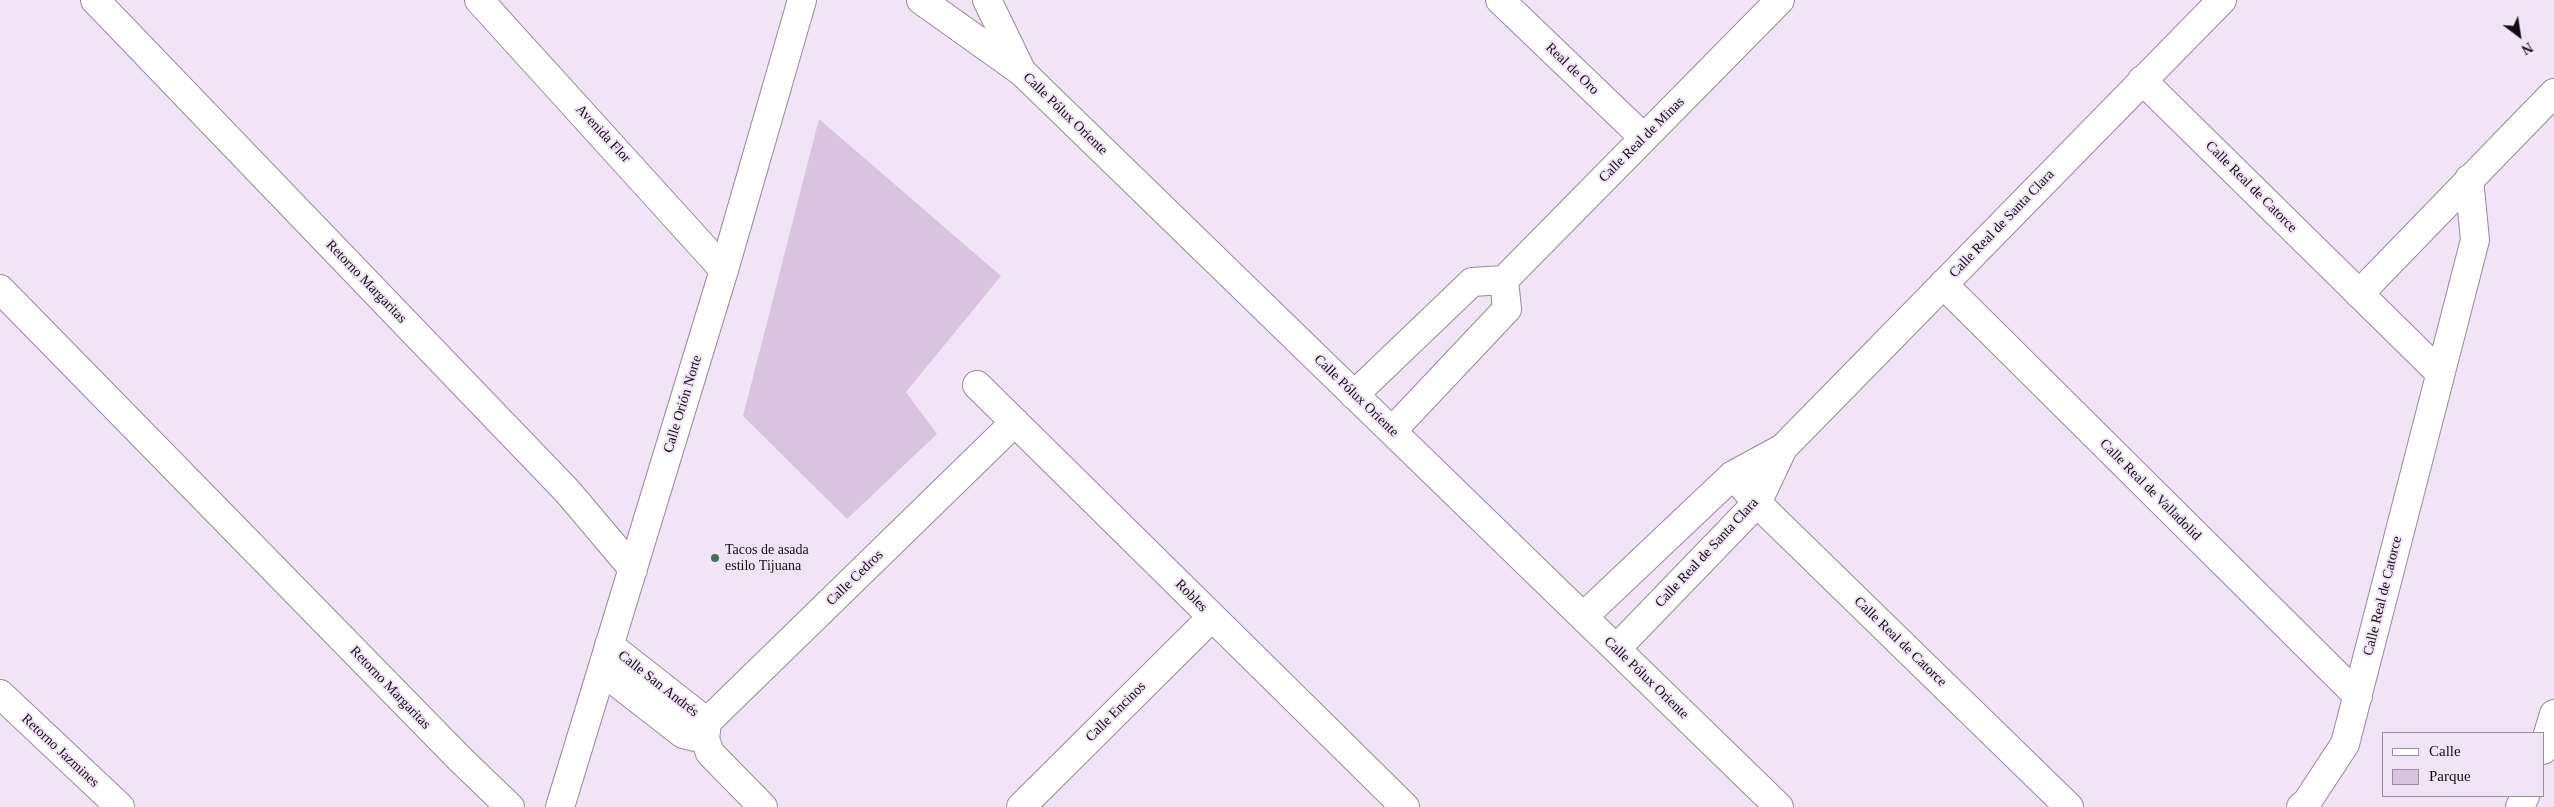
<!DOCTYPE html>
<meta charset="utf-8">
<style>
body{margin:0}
#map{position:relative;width:2554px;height:807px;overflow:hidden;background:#f2e4f7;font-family:"Times New Roman",serif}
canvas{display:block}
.legend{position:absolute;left:2382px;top:732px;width:162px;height:65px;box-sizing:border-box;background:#f2e4f7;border:1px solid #988e9b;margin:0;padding:6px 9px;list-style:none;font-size:15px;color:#110c12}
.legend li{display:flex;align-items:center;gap:10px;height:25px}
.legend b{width:25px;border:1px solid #988e9b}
.north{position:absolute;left:2494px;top:10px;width:50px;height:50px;-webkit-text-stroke:4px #f2e4f7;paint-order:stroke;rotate:149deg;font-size:14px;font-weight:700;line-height:20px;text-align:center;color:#110c12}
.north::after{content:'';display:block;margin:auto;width:18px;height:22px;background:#110c12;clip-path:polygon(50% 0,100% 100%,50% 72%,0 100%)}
</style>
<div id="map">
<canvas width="2554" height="807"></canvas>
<ul class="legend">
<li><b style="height:6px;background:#fff"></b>Calle</li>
<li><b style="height:14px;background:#d9c4e0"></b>Parque</li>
</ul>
<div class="north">N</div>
</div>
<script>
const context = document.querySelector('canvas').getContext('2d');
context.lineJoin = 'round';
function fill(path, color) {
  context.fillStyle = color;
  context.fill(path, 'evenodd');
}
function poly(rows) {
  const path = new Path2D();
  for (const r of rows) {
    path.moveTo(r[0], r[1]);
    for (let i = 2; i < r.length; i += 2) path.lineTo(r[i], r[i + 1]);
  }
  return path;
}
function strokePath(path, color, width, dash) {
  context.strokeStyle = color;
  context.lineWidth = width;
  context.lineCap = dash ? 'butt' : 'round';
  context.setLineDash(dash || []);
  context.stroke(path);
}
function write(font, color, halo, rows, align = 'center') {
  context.font = font + ' "Times New Roman",serif';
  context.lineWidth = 4;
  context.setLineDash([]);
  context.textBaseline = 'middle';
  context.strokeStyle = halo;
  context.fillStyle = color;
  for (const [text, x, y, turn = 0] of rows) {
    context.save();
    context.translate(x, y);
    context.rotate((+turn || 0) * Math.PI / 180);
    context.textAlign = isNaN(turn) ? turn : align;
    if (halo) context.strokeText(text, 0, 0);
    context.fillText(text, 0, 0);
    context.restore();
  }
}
const green = poly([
 [819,119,1001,276,906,392,937,434,847,519,743,416]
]);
const minor = poly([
 [95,0,568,492,633,569],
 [479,0,724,270],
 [921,0,1022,72,1779,807],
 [1500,0,1644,138],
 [2142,80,2440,373],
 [1943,284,2358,696],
 [0,289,461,760,510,807],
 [2359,294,2554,93],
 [977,385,1405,807],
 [1354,395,1472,282,1504,280,1780,0],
 [1392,431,1507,309,1504,280],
 [1733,475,1757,503,2069,807],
 [1583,617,1733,475,1783,448,2222,0],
 [609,645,707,722],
 [1616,649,1757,503,1783,448],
 [602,671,683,734,705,739],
 [0,694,120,807],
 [2543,750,2554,714],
 [763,807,710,753,705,739,707,722,1015,422],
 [1021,807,1212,617],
 [2301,807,2307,802,2345,744,2475,240,2469,179],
 [2520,807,2525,796]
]);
const tertiary = poly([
 [987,0,1022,72],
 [560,807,724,270,802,0]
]);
const markers = [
 [715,558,5,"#38745f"]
];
const streetNames = [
 ["Real de Oro",1572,69,44],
 ["Calle Pólux Oriente",1065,114,44],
 ["Avenida Flor",603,134,47],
 ["Calle Real de Minas",1642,140,-45],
 ["Calle Real de Catorce",2251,187,45],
 ["Calle Real de Santa Clara",2002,224,-46],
 ["Retorno Margaritas",366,282,46],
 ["Calle Pólux Oriente",1356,396,44],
 ["Calle Orión Norte",683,404,-73],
 ["Calle Real de Valladolid",2150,490,45],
 ["Calle Real de Santa Clara",1707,553,-47],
 ["Calle Cedros",855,578,-44],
 ["Robles",1191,596,45],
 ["Calle Real de Catorce",2383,596,-76],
 ["Calle Real de Catorce",1900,642,44],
 ["Calle Pólux Oriente",1646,678,44],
 ["Calle San Andrés",658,684,38],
 ["Retorno Margaritas",390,688,46],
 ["Calle Encinos",1116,712,-45],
 ["Retorno Jazmines",60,751,43]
];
const poiNames = [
 ["Tacos de asada",725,550],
 ["estilo Tijuana",725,566]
];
fill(green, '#d9c4e0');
strokePath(minor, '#978a9b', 30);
strokePath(tertiary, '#978a9b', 30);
strokePath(minor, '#fff', 28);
strokePath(tertiary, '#fff', 28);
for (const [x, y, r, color] of markers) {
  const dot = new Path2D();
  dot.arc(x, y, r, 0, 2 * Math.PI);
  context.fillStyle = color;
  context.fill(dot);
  strokePath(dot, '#f2e4f7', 2);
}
write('14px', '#110c12', '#f2e4f7', streetNames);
write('14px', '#110c12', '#f2e4f7', poiNames, 'left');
</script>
